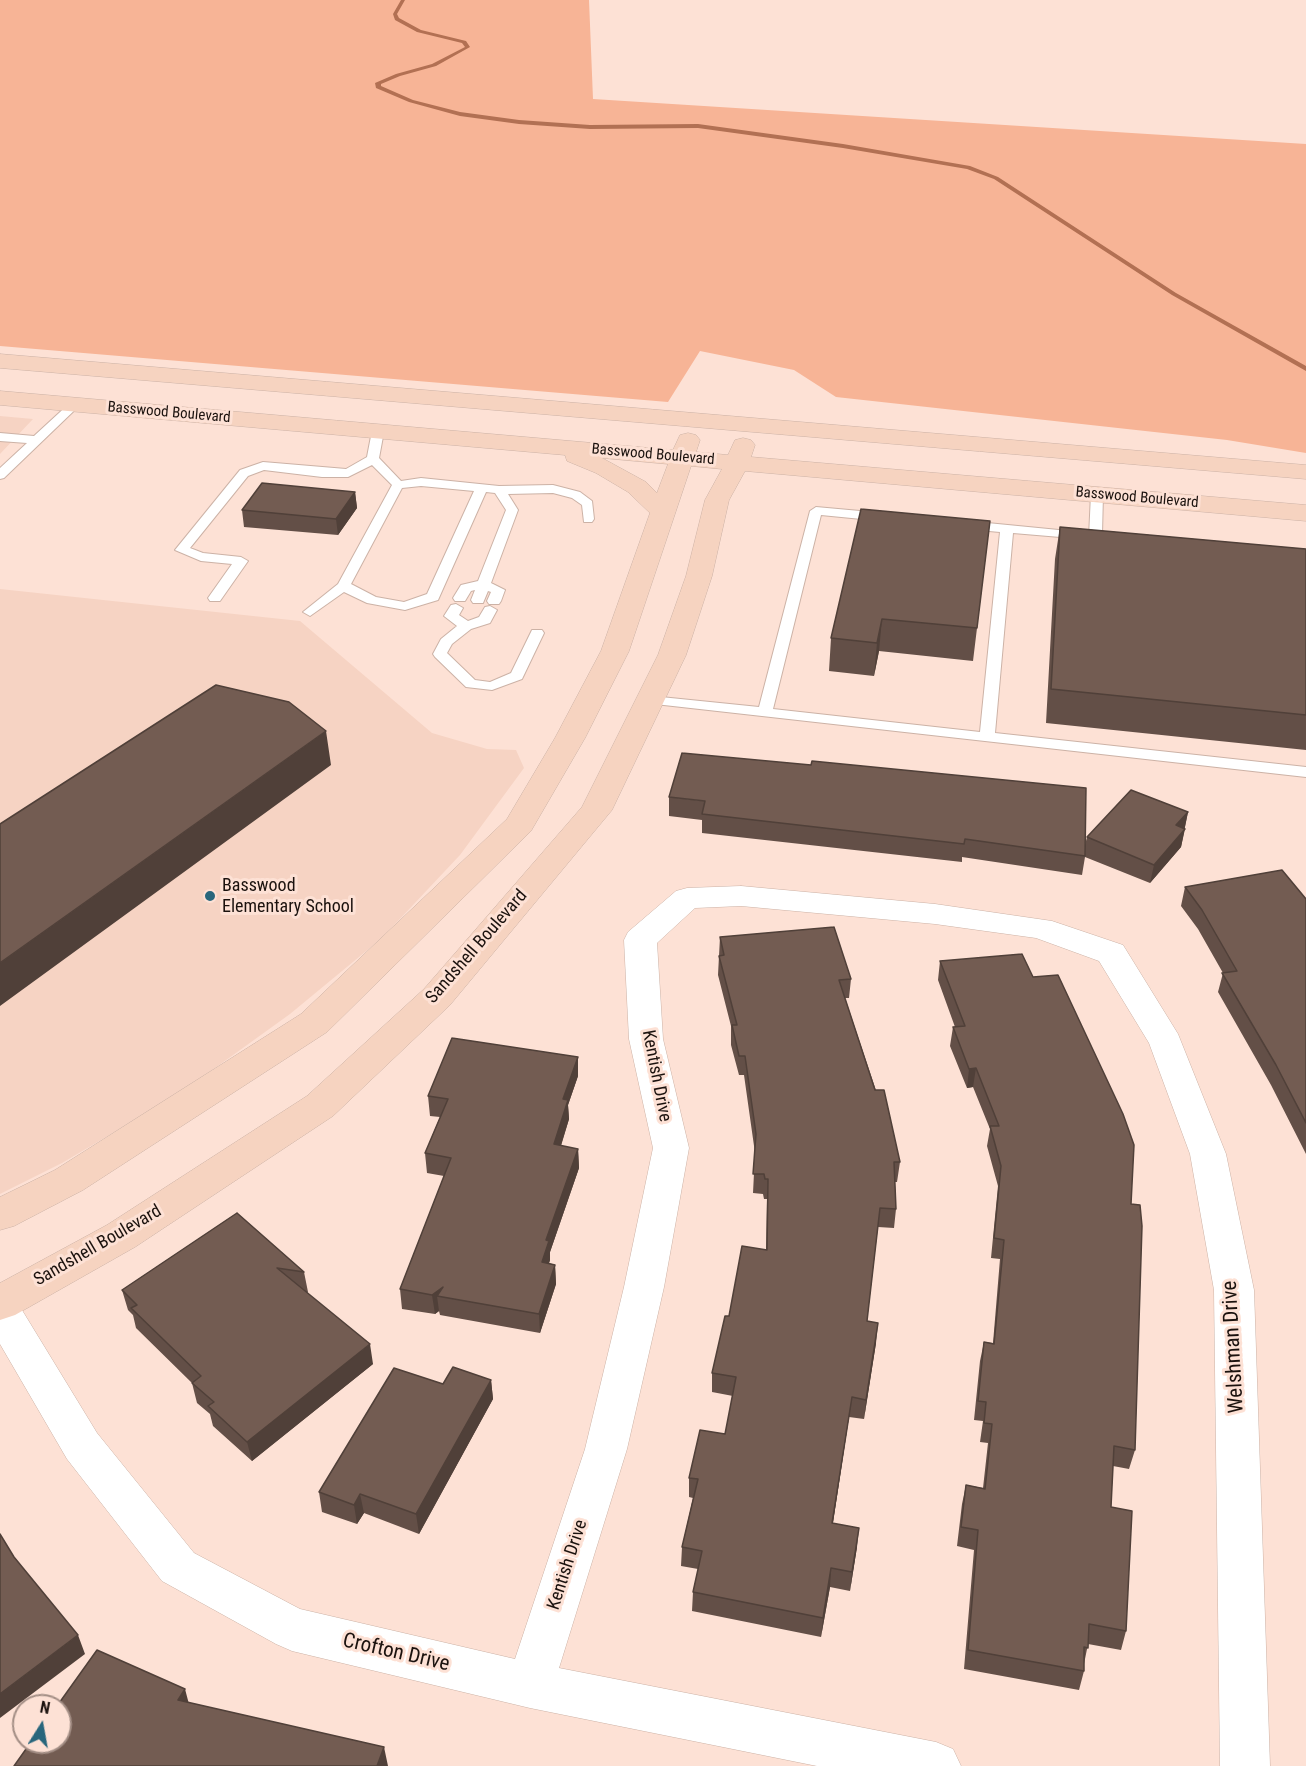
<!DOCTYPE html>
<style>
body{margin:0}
#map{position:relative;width:1306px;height:1766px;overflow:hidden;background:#fde1d5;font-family:"Roboto Condensed",sans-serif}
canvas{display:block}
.north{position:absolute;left:12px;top:1694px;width:60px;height:60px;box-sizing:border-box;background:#fde1d5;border:2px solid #a38e85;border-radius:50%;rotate:11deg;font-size:16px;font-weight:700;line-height:24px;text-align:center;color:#1b120e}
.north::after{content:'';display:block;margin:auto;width:21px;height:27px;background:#28667c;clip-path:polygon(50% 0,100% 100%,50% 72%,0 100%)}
</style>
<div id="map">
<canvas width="1306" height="1766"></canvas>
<div class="north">N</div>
</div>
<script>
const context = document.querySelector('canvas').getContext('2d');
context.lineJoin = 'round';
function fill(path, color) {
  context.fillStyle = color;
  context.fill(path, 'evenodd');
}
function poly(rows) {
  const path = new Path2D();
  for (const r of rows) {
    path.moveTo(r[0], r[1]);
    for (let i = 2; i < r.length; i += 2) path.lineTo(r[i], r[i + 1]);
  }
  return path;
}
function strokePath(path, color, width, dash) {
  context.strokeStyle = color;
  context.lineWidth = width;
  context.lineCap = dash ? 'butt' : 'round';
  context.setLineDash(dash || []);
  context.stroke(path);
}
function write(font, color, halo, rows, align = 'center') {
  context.font = font + ' "Roboto Condensed",sans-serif';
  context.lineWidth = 6;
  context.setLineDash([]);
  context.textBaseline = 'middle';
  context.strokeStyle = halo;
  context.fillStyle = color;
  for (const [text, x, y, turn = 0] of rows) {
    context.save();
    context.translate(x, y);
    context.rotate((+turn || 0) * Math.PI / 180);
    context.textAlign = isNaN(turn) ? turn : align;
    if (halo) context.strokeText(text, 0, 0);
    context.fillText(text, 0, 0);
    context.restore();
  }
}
const built = poly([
 [0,416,33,419,0,454],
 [0,589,300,621,432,733,487,749,516,750,524,768,460,855,382,938,290,1014,179,1094,62,1163,0,1194]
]);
const green = poly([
 [0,0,589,0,593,99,1306,144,1306,453,1227,440,836,397,794,370,700,351,668,402,0,346]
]);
const stream = poly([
 [401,0,405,0,397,14,399,18,421,30,466,41,470,47,436,66,400,76,381,84,381,86,413,100,460,112,519,120,590,125,698,124,843,144,970,166,998,177,1176,293,1306,366,1306,371,1172,295,994,179,967,169,843,148,698,128,590,129,519,124,460,116,409,102,376,88,375,83,396,74,432,64,465,47,462,43,417,32,395,20,393,14,401,0]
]);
const lane = poly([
 [71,402,81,404,4,478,0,479,0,468,27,443,0,441,0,433,34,436,71,402],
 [378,427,384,431,379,458,401,481,421,478,499,486,553,485,580,492,592,501,594,519,592,522,584,522,582,505,572,498,553,493,508,494,518,510,491,583,505,590,501,601,499,604,489,604,487,601,491,592,488,591,483,603,473,603,471,600,475,590,471,591,465,601,455,601,453,598,461,585,478,581,506,510,495,493,486,492,438,600,405,610,367,603,344,592,310,616,303,612,338,584,392,485,372,465,348,477,322,477,264,470,248,476,190,548,203,553,241,557,248,561,220,601,210,601,208,598,232,564,201,561,175,550,240,470,263,462,346,469,367,457,372,431,378,427],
 [421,486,474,491,427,594,404,602,376,597,351,584,402,488,421,486],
 [1097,490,1103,494,1102,534,1116,535,1116,541,1095,541,1089,537,1091,494,1097,490],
 [816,507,882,513,888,517,882,521,821,515,773,709,980,732,1000,532,967,529,961,525,967,521,1079,532,1085,536,1084,539,1013,533,995,733,1306,767,1306,777,646,703,644,700,646,697,651,696,759,707,810,511,816,507],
 [456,604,463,608,459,615,468,621,479,617,485,607,490,606,497,610,490,623,471,629,452,644,447,653,475,680,490,682,511,673,532,630,542,630,544,633,522,679,492,690,466,687,435,657,433,654,441,639,457,626,444,616,451,605,456,604]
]);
const street = poly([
 [741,886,935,904,1052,921,1123,945,1178,1034,1226,1154,1254,1290,1270,1766,1220,1766,1214,1290,1190,1154,1149,1043,1099,961,1036,938,935,924,741,906,695,908,657,943,663,1039,689,1148,664,1287,627,1449,559,1668,936,1742,953,1749,961,1766,817,1766,530,1708,292,1651,276,1644,162,1581,67,1459,0,1344,0,1292,14,1297,97,1433,194,1553,300,1609,515,1659,585,1449,624,1287,653,1148,629,1039,624,940,628,932,676,891,687,888,741,886]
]);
const secondary = poly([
 [0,354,1306,465,1306,479,0,368,0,354],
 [0,391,673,450,680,435,688,433,696,435,700,440,696,452,728,455,735,440,743,438,751,440,755,445,751,457,1306,505,1306,521,745,471,729,500,712,576,686,655,612,810,450,1005,333,1116,135,1247,15,1315,0,1320,0,1283,107,1225,307,1096,424,989,582,807,658,655,686,576,705,500,722,469,691,466,629,651,585,738,531,831,327,1032,83,1190,14,1226,0,1230,0,1197,55,1170,301,1014,507,819,555,738,601,651,650,513,628,492,596,473,567,461,565,455,0,405,0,391],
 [602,458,668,464,657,493,646,482,602,458]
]);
const wall = poly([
 [355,492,357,508,338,535,244,527,242,510],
 [990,521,973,661,879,651,874,676,829,671,831,638],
 [1060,527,1306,549,1306,750,1046,723,1055,559],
 [669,797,1085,845,1087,837,1188,812,1181,847,1150,883,1085,857,1082,875,962,857,962,862,702,833,702,820,669,816],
 [1185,887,1306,899,1306,1154,1271,1085,1218,992,1223,973,1198,929,1181,906],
 [720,937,851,979,849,998,845,998,900,1162,897,1182,895,1182,896,1209,894,1228,878,1227,867,1321,876,1343,864,1419,849,1417,833,1523,857,1547,850,1591,830,1587,821,1637,692,1611,693,1592,698,1569,681,1566,682,1547,693,1498,689,1497,689,1478,725,1434,733,1396,712,1392,712,1373,729,1316,766,1249,767,1199,764,1199,763,1194,753,1193,755,1153,744,1075,739,1075,731,1045,731,1026,718,975],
 [940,961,1131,1204,1135,1450,1129,1469,1113,1466,1111,1507,1126,1631,1121,1650,1088,1644,1084,1664,1084,1671,1079,1690,964,1669,974,1550,957,1546,962,1504,966,1485,983,1488,988,1443,980,1442,983,1421,974,1420,980,1361,984,1342,993,1343,1000,1259,991,1258,998,1186,987,1146,990,1129,973,1087,967,1088,950,1046,953,1027,955,1027,938,980],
 [578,1057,578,1076,568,1105,569,1119,561,1146,578,1149,579,1168,550,1252,550,1260,549,1263,555,1265,556,1284,540,1333,440,1315,439,1311,435,1314,402,1309,400,1289,444,1176,427,1173,425,1153,440,1117,430,1116,428,1096],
 [237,1213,304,1272,308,1292,307,1292,373,1364,252,1461,213,1426,210,1414,197,1403,192,1383,136,1328,133,1315,128,1310,122,1290],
 [491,1380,493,1399,419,1534,364,1513,357,1524,322,1512,319,1492,443,1384]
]);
const shadedWall = poly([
 [355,492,357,508,338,535,336,519],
 [882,619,879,651,874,676,877,643],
 [326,731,331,765,0,1006,0,963],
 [1188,812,1184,831,1176,825],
 [1185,829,1181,847,1150,883,1154,865],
 [578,1057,578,1076,568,1105,569,1119,555,1164,554,1144,563,1099],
 [976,1068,973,1087,967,1088,969,1069],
 [578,1149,579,1168,550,1252,550,1260,543,1281,542,1262,546,1240],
 [555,1265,556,1284,540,1333,539,1314],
 [443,1287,437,1296,439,1311,435,1314,432,1295],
 [878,1323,876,1343,864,1419,866,1400],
 [370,1344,373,1364,252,1461,247,1442],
 [491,1380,493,1399,419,1534,416,1514],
 [852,1397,849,1417,830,1542,832,1523],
 [360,1494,364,1513,357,1524,354,1505],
 [859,1528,857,1547,850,1591,852,1572],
 [831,1568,830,1587,821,1637,823,1618],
 [78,1635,85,1654,0,1718,0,1694],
 [185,1689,190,1708,178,1700],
 [384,1747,388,1766,377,1766]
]);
const building = poly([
 [262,483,355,492,336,519,242,510,262,483],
 [861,509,990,521,977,628,882,619,877,643,831,638,861,509],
 [1060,527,1306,549,1306,715,1051,689,1060,527],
 [216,685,289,702,326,731,0,963,0,824,216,685],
 [682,753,811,765,812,761,1086,788,1085,856,965,839,964,844,702,814,705,801,669,797,682,753],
 [1131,790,1188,812,1176,825,1185,829,1154,865,1087,837,1131,790],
 [1282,870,1306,899,1306,1123,1276,1065,1222,973,1237,971,1202,910,1185,887,1282,870],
 [834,927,851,979,839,980,875,1090,884,1090,900,1162,894,1162,896,1209,880,1208,867,1321,878,1323,866,1400,852,1397,832,1523,859,1528,852,1572,831,1568,823,1618,693,1592,702,1551,682,1547,698,1479,689,1478,700,1430,725,1434,736,1377,712,1373,725,1316,729,1316,742,1246,767,1250,768,1179,765,1179,764,1174,753,1174,756,1134,745,1056,739,1056,732,1025,737,1025,719,956,724,955,720,937,834,927],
 [1022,954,1033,977,1058,975,1123,1114,1134,1145,1131,1204,1140,1205,1142,1226,1135,1450,1114,1446,1111,1507,1132,1511,1126,1631,1089,1624,1088,1648,1084,1647,1084,1671,968,1650,978,1530,961,1527,966,1485,985,1489,992,1424,984,1423,986,1402,978,1401,984,1342,994,1344,1004,1240,994,1238,1001,1166,990,1126,999,1126,976,1068,969,1069,953,1027,965,1026,940,961,1022,954],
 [452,1038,578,1057,563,1099,568,1100,554,1144,578,1149,546,1240,549,1241,542,1262,555,1265,539,1314,437,1296,443,1287,432,1295,400,1289,451,1158,425,1153,448,1099,428,1096,452,1038],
 [237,1213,304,1272,277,1268,370,1344,247,1442,208,1406,214,1402,192,1383,201,1376,131,1308,137,1305,122,1290,237,1213],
 [453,1367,491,1380,416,1514,360,1494,354,1505,319,1492,394,1368,443,1384,453,1367],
 [0,1534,14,1557,78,1635,0,1694,0,1534],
 [97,1650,185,1689,178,1700,384,1747,377,1766,14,1766,31,1742,60,1742,60,1706,57,1706,97,1650]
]);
const markers = [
 [210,896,6,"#28667c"]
];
const farStreetnames = [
 ["Basswood Boulevard",169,413,5],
 ["Basswood Boulevard",653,455,5],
 ["Basswood Boulevard",1137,498,5]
];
const poiNames = [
 ["Basswood",222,886],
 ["Elementary School",222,907]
];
const streetNames = [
 ["Sandshell Boulevard",477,947,-49],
 ["Kentish Drive",656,1076,79],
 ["Sandshell Boulevard",98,1246,-30],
 ["Kentish Drive",568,1565,-72]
];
const nearStreetnames = [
 ["Welshman Drive",1234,1347,-93],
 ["Crofton Drive",396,1653,13]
];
fill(built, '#f6d3c3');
fill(green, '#f7b496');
fill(stream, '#b27053');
strokePath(lane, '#ccb2a6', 2);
strokePath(street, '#ccb2a6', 1);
strokePath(secondary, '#ccb2a6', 1);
fill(lane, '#fff');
fill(street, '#fff');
fill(secondary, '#f6d3c0');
fill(wall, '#634f47');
fill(shadedWall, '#504039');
fill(building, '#735c52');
strokePath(building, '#504039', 1.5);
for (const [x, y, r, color] of markers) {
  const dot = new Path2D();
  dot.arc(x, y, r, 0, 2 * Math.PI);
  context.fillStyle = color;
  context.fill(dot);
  strokePath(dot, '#fde1d5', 2);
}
write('15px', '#1b120e', '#fde1d5', farStreetnames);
write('18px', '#1b120e', '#fde1d5', poiNames, 'left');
write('18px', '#1b120e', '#fde1d5', streetNames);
write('21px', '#1b120e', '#fde1d5', nearStreetnames);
</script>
